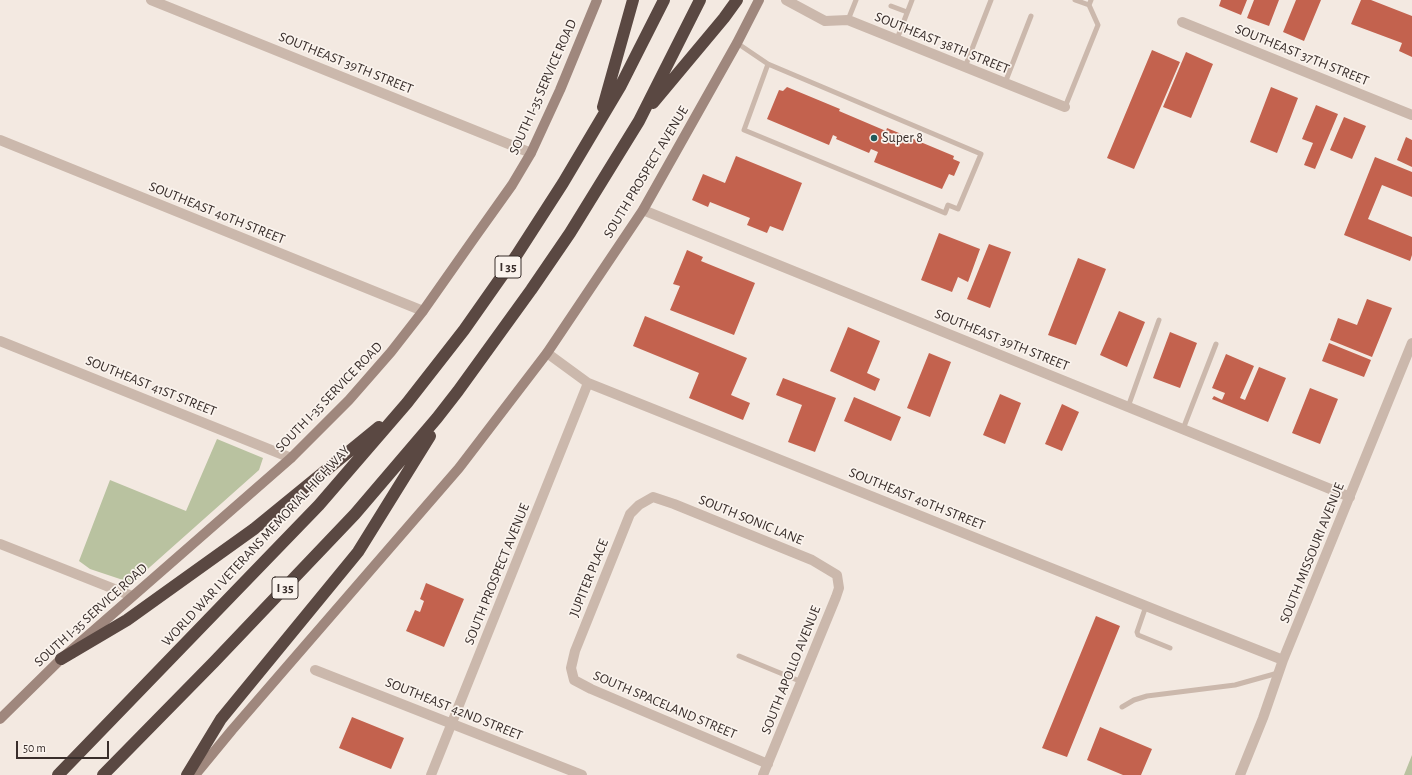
<!DOCTYPE html>
<style>
body{margin:0}
#map{position:relative;width:1412px;height:775px;overflow:hidden;background:#f3e9e1;font-family:"Alegreya Sans",sans-serif}
canvas{display:block}
.scale{position:absolute;left:16px;top:741px;width:93px;height:18px;box-sizing:border-box;border:2px solid #392e2b;border-top:0;padding-left:5px;font-size:12px;line-height:14px;white-space:nowrap;color:#392e2b;-webkit-text-stroke:3px #faf3ed;paint-order:stroke}
</style>
<div id="map">
<canvas width="1412" height="775"></canvas>
<div class="scale">50 m</div>
</div>
<script>
const context = document.querySelector('canvas').getContext('2d');
context.lineJoin = 'round';
function fill(path, color) {
  context.fillStyle = color;
  context.fill(path, 'evenodd');
}
function poly(rows) {
  const path = new Path2D();
  for (const r of rows) {
    path.moveTo(r[0], r[1]);
    for (let i = 2; i < r.length; i += 2) path.lineTo(r[i], r[i + 1]);
  }
  return path;
}
function strokePath(path, color, width, dash) {
  context.strokeStyle = color;
  context.lineWidth = width;
  context.lineCap = dash ? 'butt' : 'round';
  context.setLineDash(dash || []);
  context.stroke(path);
}
function write(font, color, halo, rows, align = 'center') {
  context.font = font + ' "Alegreya Sans",sans-serif';
  context.lineWidth = 3.5;
  context.setLineDash([]);
  context.textBaseline = 'middle';
  context.strokeStyle = halo;
  context.fillStyle = color;
  for (const [text, x, y, turn = 0] of rows) {
    context.save();
    context.translate(x, y);
    context.rotate((+turn || 0) * Math.PI / 180);
    context.textAlign = isNaN(turn) ? turn : align;
    if (halo) context.strokeText(text, 0, 0);
    context.fillText(text, 0, 0);
    context.restore();
  }
}
const green = poly([
 [217,439,263,458,259,470,132,583,90,569,79,561,110,480,186,511],
 [1412,755,1412,775,1404,775]
]);
const building = poly([
 [1221,0,1247,0,1241,15,1219,6],
 [1254,0,1279,0,1269,26,1247,18],
 [1296,0,1321,0,1304,41,1283,32],
 [1361,0,1371,0,1412,16,1412,57,1399,51,1402,43,1351,24],
 [1152,50,1180,62,1134,169,1107,158],
 [1186,52,1213,64,1191,118,1163,107],
 [787,87,840,109,839,111,886,131,887,128,954,156,953,159,960,162,954,176,949,174,942,189,874,162,878,152,871,149,869,153,836,139,837,137,833,135,829,145,767,119,779,90,783,91],
 [1271,87,1298,98,1277,153,1250,142],
 [1316,105,1338,114,1315,169,1304,165,1313,143,1302,139],
 [1344,117,1366,126,1352,159,1330,150],
 [1406,137,1412,140,1412,167,1397,160],
 [736,156,802,183,783,231,770,226,767,233,747,225,750,218,710,202,708,207,692,200,703,174,725,183],
 [1375,157,1412,172,1412,197,1382,185,1368,219,1412,237,1412,255,1410,261,1344,235],
 [939,233,980,249,968,282,958,277,952,292,921,280],
 [989,244,1011,252,990,308,967,299],
 [687,250,703,257,701,261,755,283,734,335,670,310,680,286,673,284],
 [1078,258,1106,269,1076,345,1048,335],
 [1367,299,1392,308,1372,357,1330,340,1338,318,1357,325],
 [1119,311,1145,322,1127,367,1100,355],
 [645,316,747,358,731,395,750,403,743,420,689,398,699,373,633,346],
 [848,327,880,341,867,373,880,379,875,391,830,371],
 [1170,332,1197,343,1180,388,1153,378],
 [1329,343,1371,360,1364,377,1322,361],
 [929,353,951,362,930,417,907,408],
 [1226,354,1254,366,1240,398,1245,400,1259,367,1286,378,1268,422,1212,399,1214,396,1222,400,1225,393,1212,388],
 [783,378,836,398,815,452,788,442,802,405,776,395],
 [1310,388,1338,399,1320,444,1292,433],
 [1000,394,1021,403,1005,444,983,435],
 [854,397,901,417,891,441,844,421],
 [1062,404,1079,412,1062,451,1045,444],
 [426,583,464,599,444,647,406,631,415,610,420,612,424,601,420,599],
 [1096,616,1120,626,1067,757,1042,748],
 [352,717,404,738,391,769,339,748],
 [1100,727,1152,749,1141,775,1123,775,1087,760]
]);
const lane = poly([
 [1075,0,1089,5,1091,0],
 [891,6,907,12],
 [848,20,856,0],
 [897,39,912,0],
 [737,43,768,64,744,130,945,213,948,205,958,209,981,154,768,64],
 [965,67,991,0],
 [1005,83,1031,16],
 [1065,107,1098,25,1089,5],
 [1128,407,1159,320],
 [1183,429,1216,344],
 [1146,606,1137,632,1138,635,1170,648],
 [739,656,802,682],
 [1122,707,1134,700,1147,696,1235,685,1278,673]
]);
const street = poly([
 [151,0,531,153],
 [786,0,825,21,848,20,1065,107],
 [1182,22,1412,115],
 [0,140,423,311],
 [643,210,1350,497],
 [0,341,291,458],
 [547,353,588,383,1166,614,1283,660],
 [0,544,132,596],
 [315,670,582,775],
 [431,775,588,383],
 [763,775,836,597,839,588,837,575,812,560,674,504,653,497,639,505,630,514,575,651,571,668,574,680,591,689,768,764],
 [1240,775,1263,718,1283,660,1412,343]
]);
const secondary = poly([
 [0,719,61,659,291,458,349,400,391,352,423,311,475,237,512,185,531,153,560,90,597,0],
 [195,775,232,730,459,468,547,353,643,210,737,43,759,0]
]);
const highway = poly([
 [653,103,724,18,737,0],
 [603,107,633,0],
 [61,659,127,620,254,529,379,427],
 [58,775,319,505,407,403,464,330,516,256,563,183,620,87,664,0],
 [103,775,214,662,355,514,437,418,458,391,531,290,570,233,639,121,700,0],
 [187,775,221,719,358,552,430,436]
]);
const markers = [
 [874,138,4,"#215a5a"]
];
const shields = [
 [508,267,26],
 [285,588,26]
];
const shieldNames = [
 ["I 35",508,267],
 ["I 35",285,588]
];
const streetNames = [
 ["SOUTHEAST 38TH STREET",942,43,22],
 ["SOUTHEAST 37TH STREET",1302,55,22],
 ["SOUTHEAST 39TH STREET",346,63,22],
 ["SOUTH I-35 SERVICE ROAD",543,87,-66],
 ["SOUTH PROSPECT AVENUE",646,172,-59],
 ["SOUTHEAST 40TH STREET",217,213,22],
 ["SOUTHEAST 39TH STREET",1002,340,22],
 ["SOUTHEAST 41ST STREET",151,386,22],
 ["SOUTH I-35 SERVICE ROAD",329,397,-46],
 ["SOUTHEAST 40TH STREET",917,499,22],
 ["SOUTH SONIC LANE",751,520,22],
 ["WORLD WAR I VETERANS MEMORIAL HIGHWAY",256,546,-47],
 ["SOUTH MISSOURI AVENUE",1312,553,-68],
 ["SOUTH PROSPECT AVENUE",497,574,-68],
 ["JUPITER PLACE",589,578,-68],
 ["SOUTH I-35 SERVICE ROAD",91,615,-42],
 ["SOUTH APOLLO AVENUE",791,670,-68],
 ["SOUTH SPACELAND STREET",665,705,23],
 ["SOUTHEAST 42ND STREET",454,709,22]
];
const poiNames = [
 ["Super 8",882,138]
];
fill(green, '#b9c2a0');
fill(building, '#c3624e');
strokePath(lane, '#cbb8ac', 5);
strokePath(street, '#cbb8ac', 10);
strokePath(secondary, '#9f877d', 10);
strokePath(highway, '#5a4842', 12);
for (const [x, y, r, color] of markers) {
  const dot = new Path2D();
  dot.arc(x, y, r, 0, 2 * Math.PI);
  context.fillStyle = color;
  context.fill(dot);
  strokePath(dot, '#faf3ed', 1.5);
}
for (const [x, y, w] of shields) {
  const box = new Path2D();
  box.roundRect(x - w / 2, y - 11, w, 22, 3);
  context.fillStyle = '#faf3ed';
  context.fill(box);
  strokePath(box, '#392e2b', 1);
}
write('bold 13px', '#392e2b', null, shieldNames);
write('14px', '#392e2b', '#faf3ed', streetNames);
write('14px', '#392e2b', '#faf3ed', poiNames, 'left');
</script>
